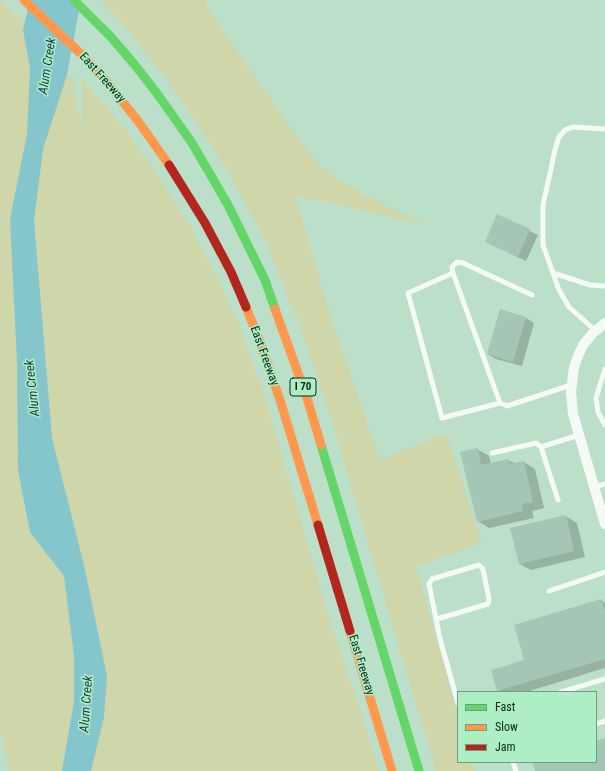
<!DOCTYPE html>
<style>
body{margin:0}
#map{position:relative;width:605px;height:771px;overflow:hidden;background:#bcdfc9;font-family:"Roboto Condensed",sans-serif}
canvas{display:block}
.legend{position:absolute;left:457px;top:691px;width:140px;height:72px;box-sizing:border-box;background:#adeec5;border:1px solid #6c9e7f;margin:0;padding:5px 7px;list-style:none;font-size:12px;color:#0a2516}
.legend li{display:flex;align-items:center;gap:8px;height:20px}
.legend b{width:20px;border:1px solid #6c9e7f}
</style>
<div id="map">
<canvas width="605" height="771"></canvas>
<ul class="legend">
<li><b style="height:5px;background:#63d668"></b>Fast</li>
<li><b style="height:5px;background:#ff974d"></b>Slow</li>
<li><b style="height:5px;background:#b3261e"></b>Jam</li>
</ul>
</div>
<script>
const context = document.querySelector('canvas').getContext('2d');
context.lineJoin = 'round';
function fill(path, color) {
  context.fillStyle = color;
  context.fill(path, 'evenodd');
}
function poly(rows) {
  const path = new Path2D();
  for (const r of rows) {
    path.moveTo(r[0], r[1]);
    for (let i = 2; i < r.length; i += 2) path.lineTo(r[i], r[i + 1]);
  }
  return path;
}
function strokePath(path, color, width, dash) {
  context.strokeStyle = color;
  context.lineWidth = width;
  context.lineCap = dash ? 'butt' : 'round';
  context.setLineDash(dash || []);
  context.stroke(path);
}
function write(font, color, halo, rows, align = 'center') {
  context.font = font + ' "Roboto Condensed",sans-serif';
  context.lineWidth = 3;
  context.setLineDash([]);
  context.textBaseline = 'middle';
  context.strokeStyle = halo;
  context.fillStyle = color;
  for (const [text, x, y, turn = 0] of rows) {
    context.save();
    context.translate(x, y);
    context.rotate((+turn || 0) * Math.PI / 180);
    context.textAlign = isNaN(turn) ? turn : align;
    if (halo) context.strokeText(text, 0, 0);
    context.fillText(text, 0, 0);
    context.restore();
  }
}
const green = poly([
 [0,0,25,23,23,30,30,68,27,134,10,219,17,363,18,470,30,532,64,575,74,656,74,701,62,771,9,771,0,728],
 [100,0,205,0,208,9,285,120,321,168,363,194,429,226,295,195,330,314,380,460,446,433,482,543,416,567,458,714,458,762,472,762,475,771,436,771,326,402,301,329,264,238,228,171,174,89,124,26],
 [67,75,73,77,76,104,82,126,82,79,116,118,157,173,193,232,217,277,242,332,265,397,323,597,357,700,379,771,91,771,107,676,84,565,52,438,34,221,43,149]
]);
const water = poly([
 [30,0,81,0,67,75,43,149,34,221,52,438,84,565,107,676,104,717,91,771,62,771,74,701,74,656,64,576,30,532,18,470,17,363,10,219,27,134,30,68,23,30]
]);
const shadow = poly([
 [498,215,538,235,526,261,494,246],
 [501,311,526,318,534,323,522,366,496,359,488,354],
 [477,449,489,456,491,464,508,460,516,464,524,462,535,469,544,508,532,511,534,518,489,528,478,521],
 [565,516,577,523,585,557,531,570,520,564],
 [601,600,605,603,605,668,526,692,501,692,498,690,526,661]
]);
const building = poly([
 [497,214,530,229,518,257,485,242],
 [500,309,526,317,513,362,487,354],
 [478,448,481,465,508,459,509,464,524,461,533,502,522,504,523,511,477,522,460,452],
 [566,515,574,551,519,564,510,528],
 [601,599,605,611,605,659,497,691,491,670,524,660,514,625],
 [605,738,605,771,535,771,533,762,596,762,596,741]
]);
const lane = poly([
 [453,273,408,293,442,418,500,403],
 [553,273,590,285,605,286],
 [532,295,463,263,457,262,452,267,453,273,500,403,507,406,571,385],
 [595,330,569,307,559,290,543,245,543,205,555,150,559,137,565,130,573,127,605,129],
 [605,369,596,398,598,412,605,425],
 [492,453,536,443,541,447],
 [594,487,605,484],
 [558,500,541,447,579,435],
 [549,591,605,572],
 [437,619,488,604,489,599,483,569,479,565,432,579,429,584,440,639,458,703],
 [561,692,605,679],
 [596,724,605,721],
 [513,762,516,771]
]);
const street = poly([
 [605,323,593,333,583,345,578,356,574,367,571,392,573,414,605,524]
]);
const fast = poly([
 [74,0,111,37,134,64,156,92,192,143,228,205,265,280,275,309],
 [321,445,419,771]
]);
const slow = poly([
 [24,0,80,53,106,81,138,121,169,165],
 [246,307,260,342,280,400,318,525],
 [275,309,307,398,321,445],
 [350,631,392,771]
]);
const jam = poly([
 [169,165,205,223,231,272,246,307],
 [318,525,350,631]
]);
const shields = [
 [303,387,26]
];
const shieldNames = [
 ["I 70",303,387]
];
const streetNames = [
 ["East Freeway",102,78,48],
 ["East Freeway",264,356,70],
 ["East Freeway",361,665,73]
];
const waterNames = [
 ["Alum Creek",48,66,-81],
 ["Alum Creek",33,388,-96],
 ["Alum Creek",87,704,-86]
];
fill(green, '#ced6aa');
fill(water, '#85c5cc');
fill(shadow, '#0003');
fill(building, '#a5c5b7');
strokePath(lane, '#f5faf7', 5);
strokePath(street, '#f5faf7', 10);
strokePath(fast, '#63d668', 9);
strokePath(slow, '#ff974d', 9);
strokePath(jam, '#b3261e', 9);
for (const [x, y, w] of shields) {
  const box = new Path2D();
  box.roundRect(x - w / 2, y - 9, w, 18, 3);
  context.fillStyle = '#adeec5';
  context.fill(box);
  strokePath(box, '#0a2516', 1);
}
write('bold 11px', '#0a2516', null, shieldNames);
write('12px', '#0a2516', '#adeec5', streetNames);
write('italic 13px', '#143942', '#adeec5', waterNames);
</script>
